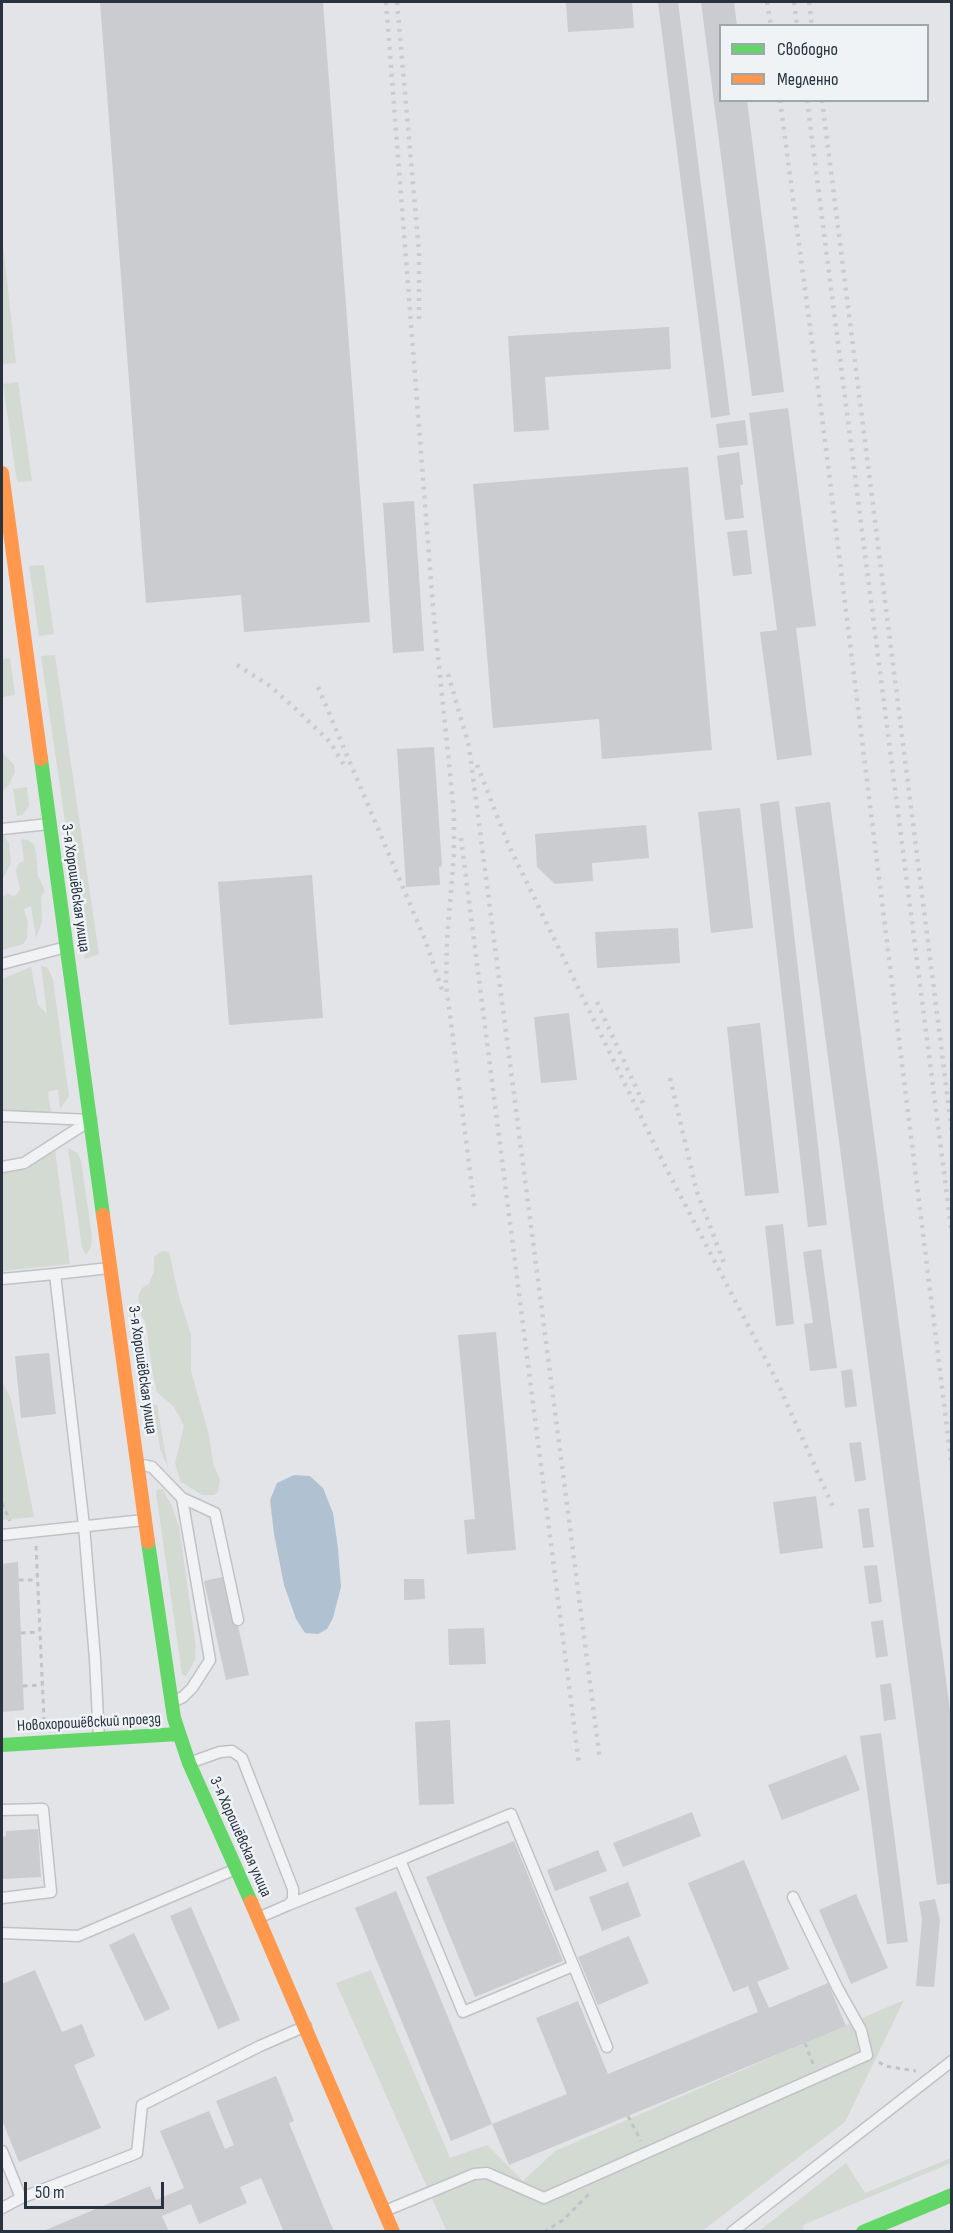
<!DOCTYPE html>
<meta charset="utf-8">
<style>
body{margin:0}
#map{position:relative;width:953px;height:2233px;overflow:hidden;background:#e2e4e7;font-family:"Sofia Sans Condensed",sans-serif}
canvas{display:block}
.frame{position:absolute;inset:0;border:3px solid #293340;pointer-events:none}
.legend{position:absolute;left:719px;top:24px;width:210px;height:78px;box-sizing:border-box;background:#eff3f6;border:2px solid #a0a6ad;margin:0;padding:8px 10px;list-style:none;font-size:18px;color:#293340}
.legend li{display:flex;align-items:center;gap:12px;height:30px}
.legend b{width:30px;border:2px solid #a0a6ad}
.scale{position:absolute;left:24px;top:2182px;width:140px;height:27px;box-sizing:border-box;border:3px solid #293340;border-top:0;padding-left:8px;font-size:18px;line-height:21px;white-space:nowrap;color:#293340;-webkit-text-stroke:4px #eff3f6;paint-order:stroke}
</style>
<div id="map">
<canvas width="953" height="2233"></canvas>
<div class="frame"></div>
<ul class="legend">
<li><b style="height:8px;background:#63d668"></b>Свободно</li>
<li><b style="height:8px;background:#ff974d"></b>Медленно</li>
</ul>
<div class="scale">50 m</div>
</div>
<script>
const context = document.querySelector('canvas').getContext('2d');
context.lineJoin = 'round';
function fill(path, color) {
  context.fillStyle = color;
  context.fill(path, 'evenodd');
}
function poly(rows) {
  const path = new Path2D();
  for (const r of rows) {
    path.moveTo(r[0], r[1]);
    for (let i = 2; i < r.length; i += 2) path.lineTo(r[i], r[i + 1]);
  }
  return path;
}
function strokePath(path, color, width, dash) {
  context.strokeStyle = color;
  context.lineWidth = width;
  context.lineCap = dash ? 'butt' : 'round';
  context.setLineDash(dash || []);
  context.stroke(path);
}
function write(font, color, halo, rows, align = 'center') {
  context.font = font + ' "Sofia Sans Condensed",sans-serif';
  context.lineWidth = 5;
  context.setLineDash([]);
  context.textBaseline = 'middle';
  context.strokeStyle = halo;
  context.fillStyle = color;
  for (const [text, x, y, turn = 0] of rows) {
    context.save();
    context.translate(x, y);
    context.rotate((+turn || 0) * Math.PI / 180);
    context.textAlign = isNaN(turn) ? turn : align;
    if (halo) context.strokeText(text, 0, 0);
    context.fillText(text, 0, 0);
    context.restore();
  }
}
const green = poly([
 [2,235,16,363,2,364],
 [18,382,32,481,17,482,3,384],
 [44,565,54,634,39,636,29,566],
 [55,655,99,954,85,959,41,656],
 [10,658,15,695,2,697,2,659],
 [2,752,14,765,15,772,9,785,2,791],
 [27,787,29,806,23,814,17,816,13,789],
 [2,834,9,843,11,863,2,880],
 [21,839,28,840,34,845,36,853,38,876,45,891,41,897,42,922,36,938,31,906,24,909,28,923,27,938,23,944,2,950,2,897,7,893,14,897,20,890,16,870,19,863,24,861],
 [41,965,48,968,53,980,69,1096,60,1109,58,1089,48,1092,51,1112,2,1111,2,979,31,967,38,1005,47,1014],
 [68,1148,77,1153,81,1160,92,1237,91,1247,86,1255,82,1248],
 [55,1149,70,1264,2,1271,2,1172,27,1168],
 [162,1251,169,1252,179,1297,191,1334,191,1371,209,1435,213,1463,220,1480,218,1492,214,1495,202,1495,180,1481,175,1463,184,1426,174,1407,157,1392,153,1375,146,1325,140,1311,138,1296,142,1288,149,1284,154,1271,154,1257],
 [2,1382,11,1399,34,1517,2,1520],
 [145,1403,157,1405,168,1468,160,1449,157,1428],
 [160,1489,163,1490,171,1504,179,1526,196,1647,195,1660,186,1676,182,1674,156,1493,157,1490],
 [371,1970,450,2158,487,2145,523,2181,555,2151,904,2000,845,2122,702,2231,447,2232,336,1983],
 [951,2158,951,2163,803,2225,804,2231,759,2231,846,2163,865,2193]
]);
const water = poly([
 [294,1475,310,1476,323,1488,333,1513,338,1548,341,1587,333,1618,327,1629,318,1634,305,1633,296,1619,284,1585,274,1534,270,1500,277,1483]
]);
const building = poly([
 [100,2,323,2,370,622,244,632,241,595,146,603],
 [566,2,632,2,634,28,568,32],
 [658,2,678,2,730,415,711,418],
 [701,2,734,2,737,26,720,26,720,100,747,100,784,392,752,396],
 [669,327,671,369,545,377,549,430,514,432,508,336],
 [788,408,816,626,796,628,812,755,777,760,760,632,777,630,749,413],
 [745,420,748,445,719,448,716,424],
 [739,452,743,485,740,485,744,518,725,520,717,456],
 [688,467,712,750,602,759,599,719,493,728,473,484],
 [414,501,424,651,393,653,383,503],
 [747,530,752,574,733,576,727,532],
 [434,747,442,866,439,867,440,885,406,887,397,749],
 [779,801,827,1225,808,1227,760,804],
 [830,802,952,1726,952,1883,937,1885,795,807],
 [740,808,753,928,711,933,698,812],
 [646,825,649,858,592,863,593,881,555,884,537,867,535,834],
 [312,875,323,1018,229,1025,218,882],
 [678,928,680,963,597,968,595,932],
 [569,1013,577,1080,541,1083,534,1017],
 [760,1023,779,1193,745,1196,727,1027],
 [783,1224,794,1324,776,1326,765,1226],
 [821,1249,837,1368,810,1371,804,1324,813,1323,803,1252],
 [496,1332,516,1550,467,1554,464,1520,475,1519,458,1335],
 [49,1353,56,1414,21,1418,15,1356],
 [852,1369,857,1406,845,1408,841,1371],
 [861,1442,866,1480,855,1482,849,1443],
 [816,1496,823,1548,780,1554,773,1502],
 [869,1508,874,1547,863,1548,858,1509],
 [18,1562,24,1710,2,1712,2,1564],
 [877,1565,882,1602,869,1604,864,1566],
 [227,1576,249,1675,226,1680,204,1581],
 [404,1579,424,1579,425,1599,404,1600],
 [883,1620,888,1656,876,1658,871,1622],
 [484,1628,486,1664,449,1665,448,1629],
 [891,1683,896,1719,884,1721,880,1685],
 [450,1720,454,1804,419,1805,415,1722],
 [881,1733,908,1942,887,1944,860,1736],
 [846,1755,860,1790,782,1820,768,1785],
 [692,1812,701,1836,623,1867,613,1843],
 [38,1829,41,1877,2,1879,2,1837,6,1836,6,1831],
 [514,1841,563,1961,475,1997,426,1877],
 [598,1850,607,1871,555,1891,547,1870],
 [744,1860,789,1969,757,1982,769,2008,828,1983,846,2026,509,2165,492,2124,567,2094,536,2018,578,2001,608,2074,758,2012,748,1986,733,1992,688,1883],
 [628,1882,641,1916,602,1931,589,1897],
 [396,1891,492,2124,451,2141,355,1908],
 [856,1894,888,1968,851,1984,819,1910],
 [935,1899,940,1920,934,1987,916,1986,922,1919,919,1902],
 [191,1907,240,2020,218,2029,170,1916],
 [134,1933,170,2009,145,2021,109,1945],
 [629,1936,649,1983,598,2005,578,1957],
 [35,1970,62,2032,82,2024,95,2056,74,2065,101,2128,19,2162,2,2120,2,1984],
 [276,2076,294,2121,289,2123,334,2232,284,2232,261,2178,240,2187,247,2203,199,2224,191,2204,162,2216,169,2232,41,2232,150,2186,156,2200,184,2188,160,2131,209,2111,225,2149,234,2145,216,2101]
]);
const path = poly([
 [2,1503,10,1521],
 [36,1546,44,1719],
 [19,1580,37,1580],
 [21,1633,39,1632],
 [23,1686,42,1685],
 [805,2043,813,2064],
 [879,2062,885,2066,916,2071],
 [628,2116,641,2141],
 [544,2232,563,2220,589,2194]
]);
const lane = poly([
 [2,829,49,824],
 [2,964,66,947],
 [2,1116,91,1120,24,1163,2,1167],
 [2,1279,55,1274],
 [138,1464,152,1467,182,1498,210,1660,192,1688,183,1697,173,1702],
 [182,1498,215,1513,238,1620],
 [2,1535,144,1520],
 [99,1739,95,1659,84,1526,55,1274,109,1268],
 [189,1763,220,1752,232,1751,242,1758,293,1889,293,1900,288,1905,258,1918],
 [2,1810,43,1809,51,1892,2,1898],
 [400,1860,511,1814,607,2047],
 [288,1905,400,1860,463,2012,573,1966],
 [2,1933,78,1936,236,1869],
 [2,2151,21,2198],
 [2,2208,21,2198,137,2153,142,2105,260,2046,306,2026],
 [385,2211,474,2174,487,2173,544,2198,867,2055,861,2030,838,1989,793,1897],
 [732,2232,952,2061]
]);
const fast = poly([
 [41,759,103,1215],
 [148,1542,174,1718,189,1763,251,1902],
 [2,1745,178,1734],
 [863,2232,952,2195]
]);
const slow = poly([
 [2,473,41,759],
 [103,1215,148,1542],
 [251,1902,393,2232]
]);
const rail = poly([
 [386,2,433,607,454,813,454,854,447,939,446,984,475,1211],
 [397,2,419,252,419,320],
 [767,2,771,26],
 [794,2,797,26],
 [809,2,812,26],
 [780,100,824,433,952,1468],
 [807,100,952,1235],
 [822,100,952,1133],
 [237,665,270,686,298,711,330,742,344,765],
 [448,674,469,746,600,1760],
 [318,687,426,942,442,990],
 [477,765,509,846,666,1168,776,1379,833,1507],
 [461,838,579,1764],
 [597,1002,643,1103],
 [670,1078,696,1189,724,1263]
]);
const streetNames = [
 ["3-я Хорошёвская улица",75,888,82],
 ["3-я Хорошёвская улица",142,1370,82],
 ["Новохорошёвский проезд",89,1723,-3],
 ["3-я Хорошёвская улица",240,1837,66]
];
fill(green, '#d3dad2');
fill(water, '#b0c2d1');
fill(building, '#cacccf');
strokePath(lane, '#c0c2c5', 13);
strokePath(path, '#c0c3c7', 3, [4.5, 4.5]);
strokePath(lane, '#f1f2f3', 10);
strokePath(fast, '#63d668', 14);
strokePath(slow, '#ff974d', 14);
strokePath(rail, '#cacccf', 4.5, [3, 6]);
write('16px', '#293340', '#eff3f6', streetNames);
</script>
